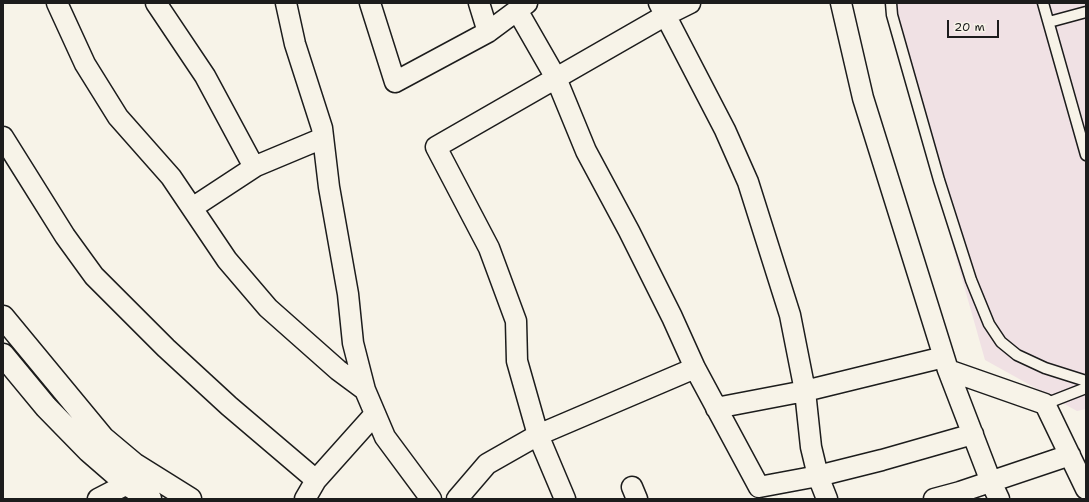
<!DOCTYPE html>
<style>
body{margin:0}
#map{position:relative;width:1089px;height:502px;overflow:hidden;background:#f7f3e8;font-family:"Shantell Sans",sans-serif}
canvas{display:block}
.frame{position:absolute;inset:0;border:4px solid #1c1c1c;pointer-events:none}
.scale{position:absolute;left:947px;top:20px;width:52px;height:18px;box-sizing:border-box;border:2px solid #1c1c1c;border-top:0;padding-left:5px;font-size:12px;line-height:14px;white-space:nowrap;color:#1c1c1c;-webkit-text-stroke:3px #f7f3e8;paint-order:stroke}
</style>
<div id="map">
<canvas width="1089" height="502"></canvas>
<div class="frame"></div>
<div class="scale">20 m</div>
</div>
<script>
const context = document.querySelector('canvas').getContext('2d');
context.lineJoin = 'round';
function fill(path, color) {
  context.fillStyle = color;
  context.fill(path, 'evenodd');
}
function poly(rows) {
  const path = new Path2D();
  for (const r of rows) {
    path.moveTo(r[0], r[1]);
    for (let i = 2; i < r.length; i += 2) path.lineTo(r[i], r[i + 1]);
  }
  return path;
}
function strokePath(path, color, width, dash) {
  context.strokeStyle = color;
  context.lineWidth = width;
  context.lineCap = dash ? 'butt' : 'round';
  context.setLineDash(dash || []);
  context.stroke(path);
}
const built = poly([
 [884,3,1086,3,1086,409,1077,411,985,360]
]);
const lane = poly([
 [891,3,892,15,939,180,971,280,989,324,1001,342,1017,355,1045,368,1086,381],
 [1043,3,1086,155],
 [1049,22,1086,12],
 [1045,404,1086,388]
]);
const street = poly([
 [57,3,85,64,118,117,171,177,227,260,268,308,338,370,365,390],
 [156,3,205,76,254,167],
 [286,3,295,44,322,128,329,187,348,294,353,343,365,390,385,437,431,499],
 [370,3,395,82,488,32,527,3],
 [479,3,488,32],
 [659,3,725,130,748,182,790,315,805,391,811,447,818,476,827,499],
 [841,3,863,98,948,370,1045,404,1086,489],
 [517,10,556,78,586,151,629,231,672,317,695,368,759,487,818,476,882,460,973,434],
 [3,137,65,236,94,276,166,348,229,406,316,480],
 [192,208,256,166,323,138],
 [948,370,991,482,999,499],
 [716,408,805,391,944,357],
 [632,487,637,499],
 [98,499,127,484],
 [305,499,316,480,375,414],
 [457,499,487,464,538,435,695,368],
 [565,499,538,435,517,361,516,321,489,248,436,147,666,15,690,3],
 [934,499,960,492,1070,455]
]);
const secondary = poly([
 [3,317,103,438,134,464,190,499],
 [3,355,46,407,89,451,127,484,150,499]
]);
fill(built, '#f0e1e4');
strokePath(lane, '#1c1c1c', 13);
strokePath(street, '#1c1c1c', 23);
strokePath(secondary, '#1c1c1c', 25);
strokePath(lane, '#f7f3e8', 10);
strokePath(street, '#f7f3e8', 20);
strokePath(secondary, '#f7f3e8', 22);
</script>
